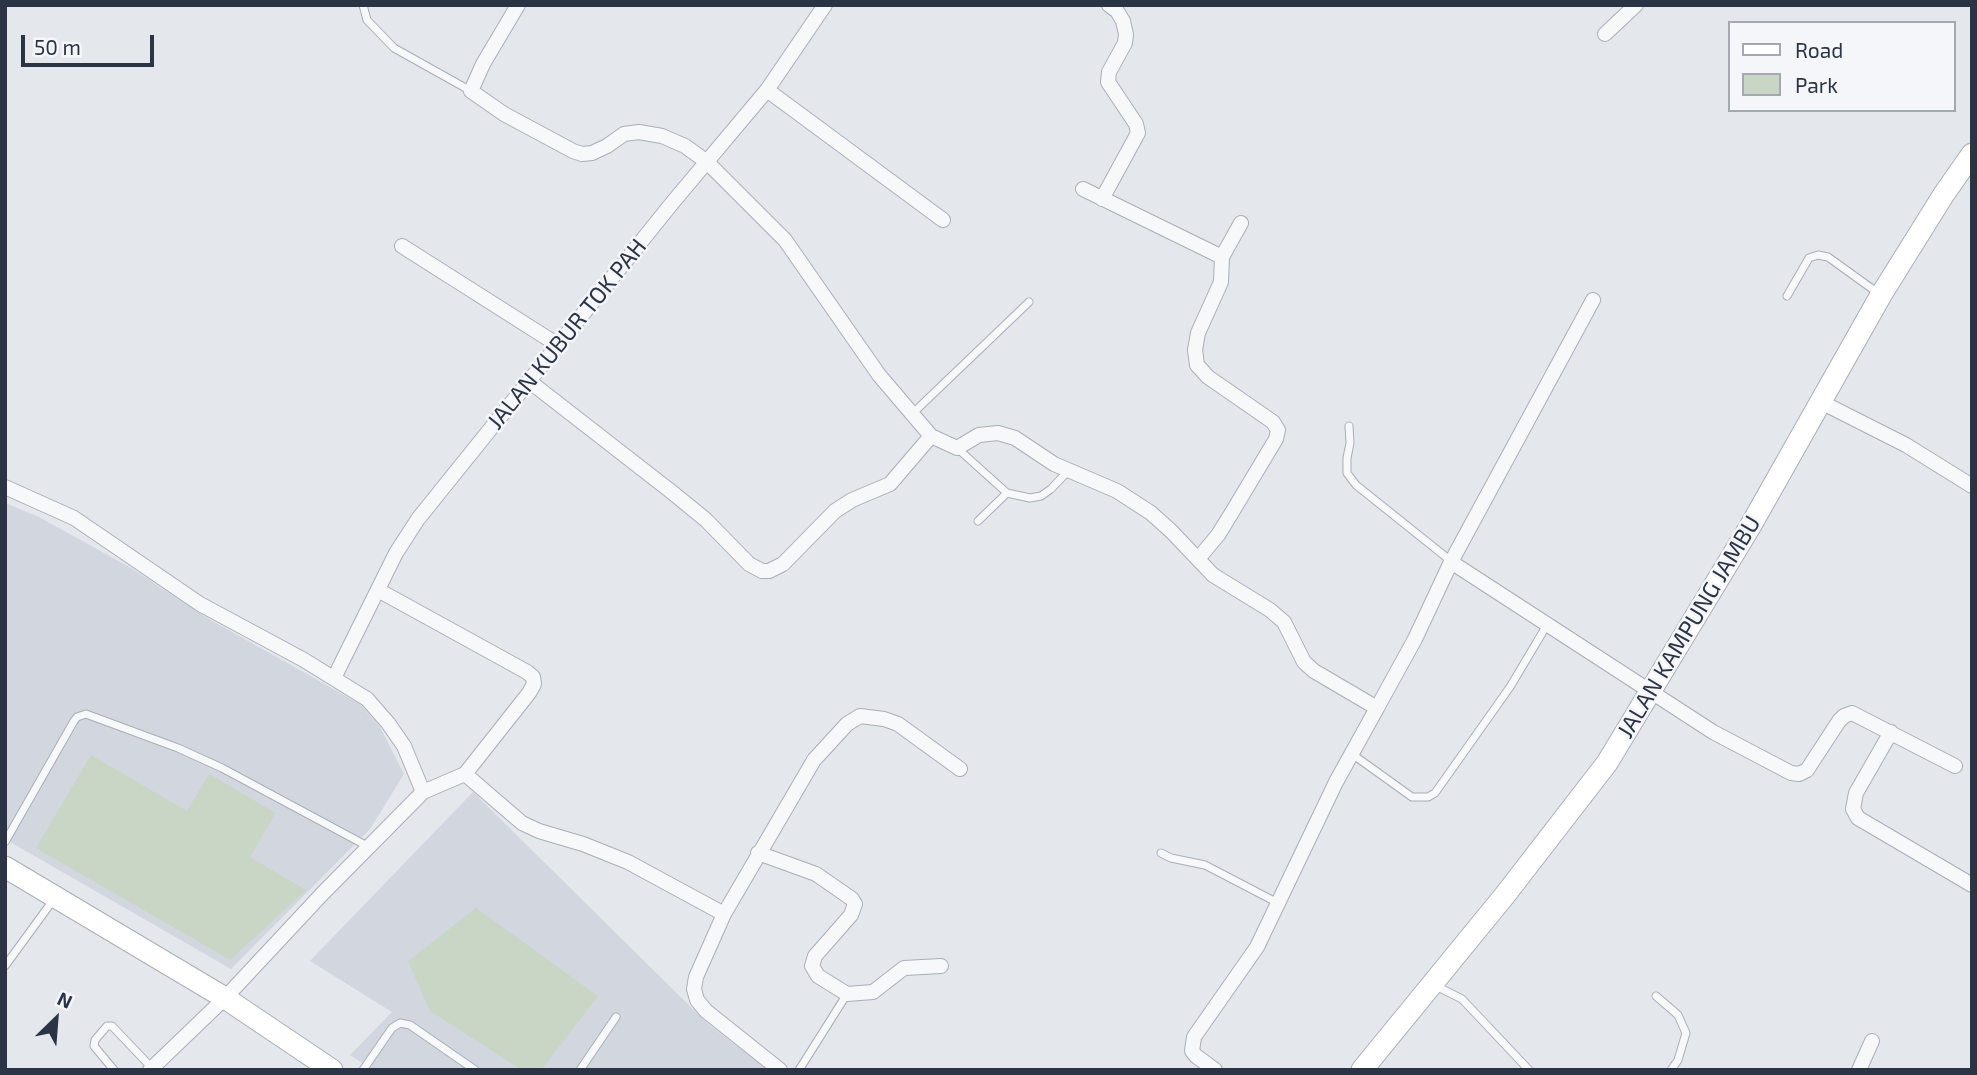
<!DOCTYPE html>
<style>
body{margin:0}
#map{position:relative;width:1977px;height:1075px;overflow:hidden;background:#e4e7ec;font-family:"Exo 2",sans-serif}
canvas{display:block}
.frame{position:absolute;inset:0;border:7px solid #2b3445;pointer-events:none}
.legend{position:absolute;left:1728px;top:21px;width:228px;height:91px;box-sizing:border-box;background:#f4f6f9;border:2px solid #a4a8b1;margin:0;padding:9px 12px;list-style:none;font-size:21px;color:#2b3445}
.legend li{display:flex;align-items:center;gap:14px;height:35px}
.legend b{width:35px;border:2px solid #a4a8b1}
.north{position:absolute;left:21px;top:984px;width:70px;height:70px;-webkit-text-stroke:5px #f4f6f9;paint-order:stroke;rotate:25deg;font-size:19px;font-weight:700;line-height:28px;text-align:center;color:#2b3445}
.north::after{content:'';display:block;margin:auto;width:24px;height:32px;background:#2b3445;clip-path:polygon(50% 0,100% 100%,50% 72%,0 100%)}
.scale{position:absolute;left:21px;top:35px;width:133px;height:32px;box-sizing:border-box;border:4px solid #2b3445;border-top:0;padding-left:9px;font-size:21px;line-height:24px;white-space:nowrap;color:#2b3445;-webkit-text-stroke:5px #f4f6f9;paint-order:stroke}
</style>
<div id="map">
<canvas width="1977" height="1075"></canvas>
<div class="frame"></div>
<ul class="legend">
<li><b style="height:9px;background:#fff"></b>Road</li>
<li><b style="height:19px;background:#c9d6c5"></b>Park</li>
</ul>
<div class="north">N</div>
<div class="scale">50 m</div>
</div>
<script>
const context = document.querySelector('canvas').getContext('2d');
context.lineJoin = 'round';
function fill(path, color) {
  context.fillStyle = color;
  context.fill(path, 'evenodd');
}
function poly(rows) {
  const path = new Path2D();
  for (const r of rows) {
    path.moveTo(r[0], r[1]);
    for (let i = 2; i < r.length; i += 2) path.lineTo(r[i], r[i + 1]);
  }
  return path;
}
function strokePath(path, color, width, dash) {
  context.strokeStyle = color;
  context.lineWidth = width;
  context.lineCap = dash ? 'butt' : 'round';
  context.setLineDash(dash || []);
  context.stroke(path);
}
function write(font, color, halo, rows, align = 'center') {
  context.font = font + ' "Exo 2",sans-serif';
  context.lineWidth = 5;
  context.setLineDash([]);
  context.textBaseline = 'middle';
  context.strokeStyle = halo;
  context.fillStyle = color;
  for (const [text, x, y, turn = 0] of rows) {
    context.save();
    context.translate(x, y);
    context.rotate((+turn || 0) * Math.PI / 180);
    context.textAlign = isNaN(turn) ? turn : align;
    if (halo) context.strokeText(text, 0, 0);
    context.fillText(text, 0, 0);
    context.restore();
  }
}
const built = poly([
 [5,503,39,517,131,568,209,619,360,704,380,727,404,774,370,829,231,969,5,839],
 [473,792,708,1024,768,1070,373,1070,350,1055,392,1012,310,961]
]);
const green = poly([
 [91,755,187,811,209,774,276,813,250,857,306,890,230,960,36,848],
 [476,908,598,996,541,1070,522,1070,430,1011,408,961]
]);
const lane = poly([
 [363,5,367,20,394,48,471,91],
 [1787,296,1809,258,1818,255,1828,257,1878,293],
 [912,414,1029,302],
 [1349,426,1350,443,1347,458,1347,473,1356,485,1451,561],
 [957,448,1007,493],
 [978,521,1007,493,1030,498,1041,496,1051,489,1069,470],
 [1352,754,1412,797,1428,797,1435,793,1510,687,1547,625],
 [5,842,74,721,77,717,86,714,178,748,222,768,369,847],
 [1161,853,1171,858,1205,865,1278,903],
 [5,966,54,899],
 [1434,985,1462,999,1529,1070],
 [1656,996,1678,1015,1686,1033,1678,1060,1671,1070],
 [114,1070,94,1046,95,1040,107,1026,112,1026,152,1068],
 [363,1070,392,1028,400,1023,410,1025,475,1070],
 [580,1070,616,1017],
 [799,1070,847,994]
]);
const street = poly([
 [518,5,483,64,471,91,504,114,573,151,582,154,592,153,607,146,624,134,639,132,662,136,685,146,707,162,785,240,879,375,931,436,957,448,979,435,998,433,1015,438,1054,464,1117,491,1151,513,1171,531,1213,575,1270,610,1284,622,1304,662,1314,671,1377,708,1415,639,1451,562,1713,732,1791,773,1799,774,1807,770,1839,721,1844,716,1852,713,1955,766],
 [1605,34,1636,5],
 [767,90,943,220],
 [1083,189,1222,257,1221,282,1198,333,1195,350,1197,365,1208,377,1273,422,1278,430,1276,439,1231,514,1218,535,1198,559],
 [1102,199,1138,133,1136,124,1108,82,1109,72,1125,43,1126,34,1123,21,1117,11,1109,5],
 [402,246,558,345],
 [1222,257,1241,223],
 [529,381,673,493,706,520,749,564,762,571,769,571,783,564,835,511,852,500,890,484,931,436],
 [1821,402,1906,445,1972,486],
 [5,487,74,518,200,604,304,660,367,699,388,723,404,746,423,792],
 [1451,562,1593,300],
 [378,590,527,672,533,677,534,684,529,693,465,774],
 [334,678,396,553,418,519,673,202,767,90,825,5],
 [1891,732,1856,793,1853,809,1858,818,1972,885],
 [758,853,816,874,852,899,855,904,851,915,815,956,812,966,818,976,847,994,873,992,904,968,941,966],
 [724,914,814,760,847,724,860,716,884,719,898,724,960,769],
 [150,1070,225,998,323,893,423,792,465,774,522,823,539,831,583,844,628,862,724,914,696,977,694,989,697,1000,706,1011,780,1070],
 [1215,1070,1196,1056,1192,1051,1194,1037,1257,947,1336,782,1377,708],
 [1859,1070,1872,1041]
]);
const secondary = poly([
 [5,867,225,998,332,1070],
 [1362,1070,1505,895,1607,763,1751,525,1881,295,1944,194,1972,154]
]);
const streetNames = [
 ["JALAN KUBUR TOK PAH",567,334,-51],
 ["JALAN KAMPUNG JAMBU",1689,627,-59]
];
fill(built, '#d2d6de');
fill(green, '#c9d6c5');
strokePath(lane, '#a9aeb7', 9);
strokePath(street, '#a9aeb7', 16);
strokePath(secondary, '#a9aeb7', 23);
strokePath(lane, '#f7f8fa', 7);
strokePath(street, '#f7f8fa', 14);
strokePath(secondary, '#fff', 21);
write('23px', '#2b3445', '#f4f6f9', streetNames);
</script>
